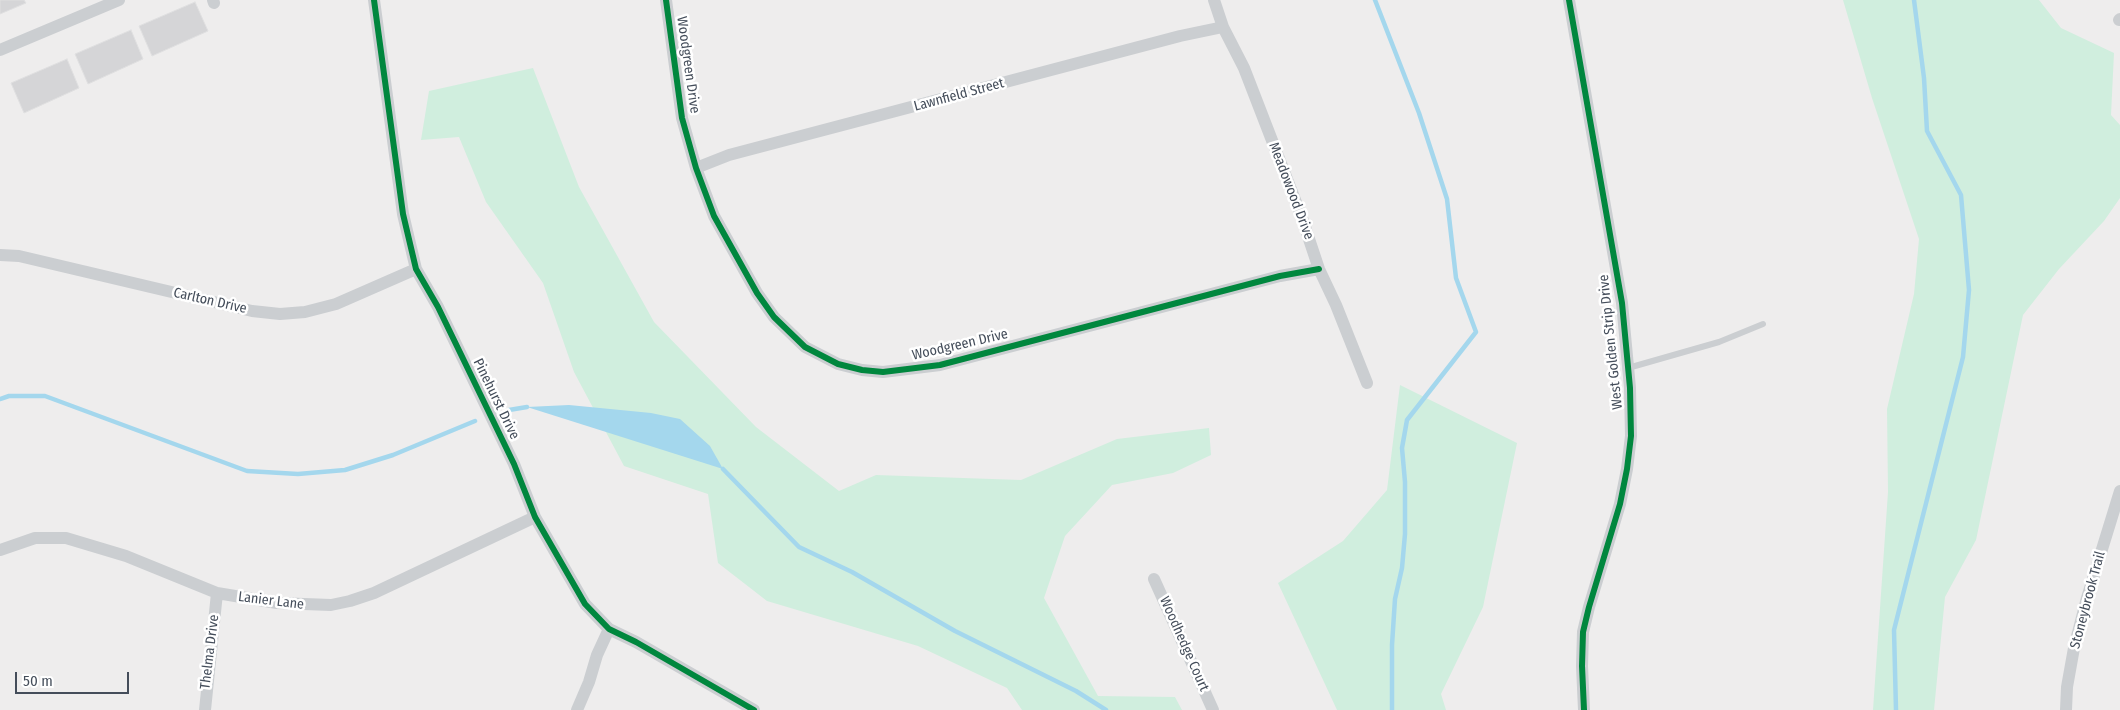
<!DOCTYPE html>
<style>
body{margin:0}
#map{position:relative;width:2120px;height:710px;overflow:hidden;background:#eeeded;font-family:"Fira Sans Condensed",sans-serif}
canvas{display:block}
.scale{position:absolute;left:15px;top:672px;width:114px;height:22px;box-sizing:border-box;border:2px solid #444d5a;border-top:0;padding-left:6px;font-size:15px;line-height:18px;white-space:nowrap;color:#444d5a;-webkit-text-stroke:4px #fff;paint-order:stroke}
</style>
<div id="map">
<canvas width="2120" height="710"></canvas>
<div class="scale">50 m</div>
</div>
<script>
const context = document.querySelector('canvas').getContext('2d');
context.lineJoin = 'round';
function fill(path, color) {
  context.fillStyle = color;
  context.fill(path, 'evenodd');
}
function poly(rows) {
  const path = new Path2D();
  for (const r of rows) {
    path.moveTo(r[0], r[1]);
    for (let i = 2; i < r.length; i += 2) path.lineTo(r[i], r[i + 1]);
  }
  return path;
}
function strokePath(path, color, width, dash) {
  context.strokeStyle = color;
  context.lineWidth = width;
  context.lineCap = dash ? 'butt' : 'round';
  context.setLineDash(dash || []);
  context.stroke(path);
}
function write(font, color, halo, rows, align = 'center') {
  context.font = font + ' "Fira Sans Condensed",sans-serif';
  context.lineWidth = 5;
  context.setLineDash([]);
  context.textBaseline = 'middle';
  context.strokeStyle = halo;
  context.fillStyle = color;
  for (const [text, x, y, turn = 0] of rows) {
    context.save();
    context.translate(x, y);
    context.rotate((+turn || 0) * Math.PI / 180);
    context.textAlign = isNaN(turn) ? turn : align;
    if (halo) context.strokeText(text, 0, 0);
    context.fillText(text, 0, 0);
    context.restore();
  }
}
const green = poly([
 [1843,0,2039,0,2061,28,2114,53,2111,115,2120,125,2120,198,2104,221,2059,269,2023,315,1976,540,1945,597,1934,710,1873,710,1888,492,1887,409,1914,294,1919,239,1872,98],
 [533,68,579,187,654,322,756,427,839,491,876,475,1021,480,1117,439,1209,428,1211,455,1173,473,1112,485,1065,536,1044,598,1098,696,1175,697,1182,710,1022,710,1007,688,918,646,767,601,718,563,708,494,624,466,574,372,543,283,486,202,459,137,421,140,429,91],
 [1400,385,1517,443,1483,607,1441,694,1446,710,1337,710,1278,583,1343,541,1387,490]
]);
const water = poly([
 [569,405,651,413,680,419,710,446,723,469,527,407]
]);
const stream = poly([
 [1375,0,1419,113,1447,199,1456,278,1476,332,1407,420,1402,448,1405,482,1405,534,1402,568,1395,599,1392,645,1392,710],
 [0,399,9,396,45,396,247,471,298,474,345,470,393,455,475,421],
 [509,410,527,407],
 [723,469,799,547,852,572,955,631,1076,691,1106,710],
 [1896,710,1894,630,1963,357,1969,290,1961,195,1927,131,1924,78,1914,0]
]);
const building = poly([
 [0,0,24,0,26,3,0,14,0,0],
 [195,2,208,31,152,56,139,26,195,2],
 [131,30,143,59,88,84,75,54,131,30],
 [67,59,79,88,24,113,11,83,67,59]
]);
const service = poly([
 [1628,368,1719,342,1763,324]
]);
const minor = poly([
 [213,0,214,3],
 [374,0,403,214,416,269,438,307,514,464,535,517,585,604,609,629,636,642,754,710],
 [666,0,682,118,696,168,714,216,757,293,774,317,805,347,838,364,862,370,883,372,940,365,1280,276,1319,269],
 [1214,0,1223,27,1244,68,1302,218,1319,269,1336,305,1367,383],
 [1569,0,1622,303,1630,388,1631,436,1627,469,1620,504,1589,607,1583,632,1582,666,1584,710],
 [2119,20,2120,19],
 [0,50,119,0],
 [696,168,729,155,1180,36,1223,27],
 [0,255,19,256,252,311,280,314,305,312,336,304,416,269],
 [0,550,35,538,66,538,126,556,217,593,277,603,331,605,350,601,374,593,535,517],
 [1154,579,1213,710],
 [205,710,217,593],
 [577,710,589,682,597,655,609,629],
 [2066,710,2067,687,2074,648,2087,598,2120,491]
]);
const cycleway = poly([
 [374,0,403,214,416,269,438,307,514,464,535,517,585,604,609,629,636,642,754,710],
 [666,0,682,118,696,168,714,216,757,293,774,317,805,347,838,364,862,370,883,372,940,365,1280,276,1319,269],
 [1569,0,1622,303,1630,388,1631,436,1627,469,1620,504,1589,607,1583,632,1582,666,1584,710]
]);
const streetNames = [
 ["Woodgreen Drive",688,65,82],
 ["Lawnfield Street",959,95,-15],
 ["Meadowood Drive",1291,191,69],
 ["Carlton Drive",210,301,13],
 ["West Golden Strip Drive",1611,342,-96],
 ["Woodgreen Drive",960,345,-13],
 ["Pinehurst Drive",496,399,64],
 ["Stoneybrook Trail",2088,600,-75],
 ["Lanier Lane",271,601,7],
 ["Woodhedge Court",1184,644,66],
 ["Thelma Drive",210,652,-83]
];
fill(green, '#d0eede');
fill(water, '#a4d7ed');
strokePath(stream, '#a4d7ed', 4.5);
fill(building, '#d5d5d7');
strokePath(building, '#dfdfe0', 1);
strokePath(service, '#cbced1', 6);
strokePath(minor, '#cbced1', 12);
strokePath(cycleway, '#00873e', 6);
write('14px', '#444d5a', '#fff', streetNames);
</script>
